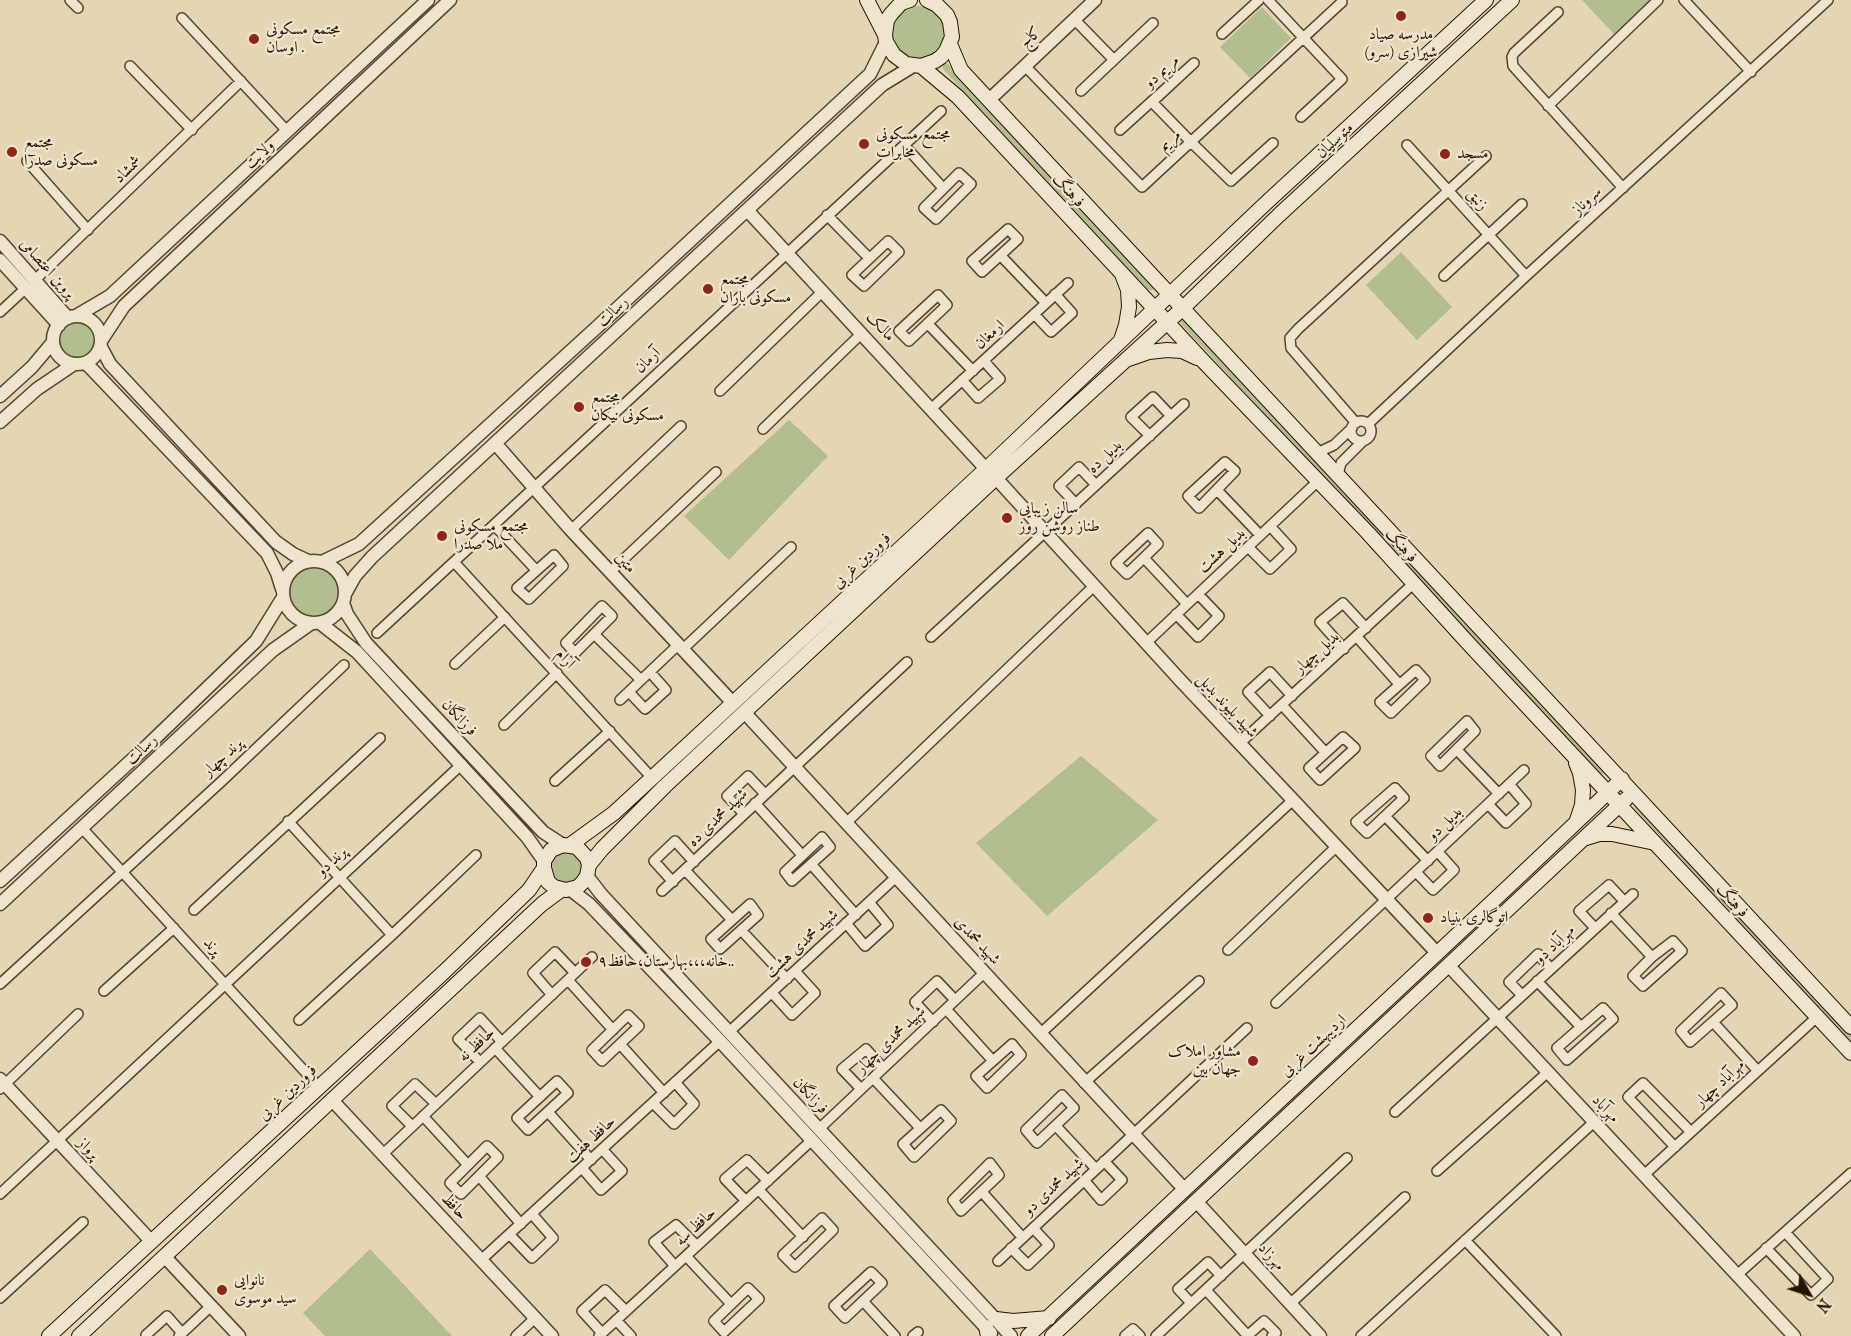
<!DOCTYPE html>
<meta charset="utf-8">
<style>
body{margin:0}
#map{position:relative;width:1851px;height:1336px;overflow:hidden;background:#e6d5b2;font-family:"IM FELL French Canon",serif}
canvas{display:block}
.north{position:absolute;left:1779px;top:1264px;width:60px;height:60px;-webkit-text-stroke:4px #efe4cd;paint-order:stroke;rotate:129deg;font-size:16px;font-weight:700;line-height:24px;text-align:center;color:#261300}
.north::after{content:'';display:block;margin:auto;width:21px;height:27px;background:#261300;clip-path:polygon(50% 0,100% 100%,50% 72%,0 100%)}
</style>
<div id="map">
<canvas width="1851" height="1336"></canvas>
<div class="north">N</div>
</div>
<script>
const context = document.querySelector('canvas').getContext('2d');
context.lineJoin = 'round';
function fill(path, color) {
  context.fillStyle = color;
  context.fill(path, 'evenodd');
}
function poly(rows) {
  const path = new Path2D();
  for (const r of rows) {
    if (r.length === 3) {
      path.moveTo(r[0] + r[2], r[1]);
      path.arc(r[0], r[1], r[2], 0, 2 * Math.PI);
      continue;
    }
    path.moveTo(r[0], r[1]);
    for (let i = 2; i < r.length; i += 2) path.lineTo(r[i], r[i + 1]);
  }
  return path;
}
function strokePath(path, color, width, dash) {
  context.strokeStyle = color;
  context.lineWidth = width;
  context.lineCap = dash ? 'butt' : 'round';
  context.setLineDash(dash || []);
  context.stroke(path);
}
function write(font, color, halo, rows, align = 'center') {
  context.font = font + ' "IM FELL French Canon",Amiri,serif';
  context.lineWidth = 4.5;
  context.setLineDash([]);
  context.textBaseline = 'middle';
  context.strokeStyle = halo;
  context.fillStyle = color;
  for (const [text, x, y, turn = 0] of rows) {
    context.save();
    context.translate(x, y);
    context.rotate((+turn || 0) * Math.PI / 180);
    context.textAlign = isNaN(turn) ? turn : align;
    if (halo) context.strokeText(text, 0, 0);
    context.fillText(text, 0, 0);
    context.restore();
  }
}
const green = poly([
 [1582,0,1651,0,1614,34],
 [918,33,27],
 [1262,7,1291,38,1250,78,1220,47],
 [945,63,948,64,1153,285,1153,290,1148,290,943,69,942,65],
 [1401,252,1452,307,1417,340,1366,285],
 [1182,317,1605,771,1604,774,1600,774,1180,323,1180,320],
 [78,340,18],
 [789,420,828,456,729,560,684,516],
 [313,592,27],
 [1081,756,1158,820,1047,916,976,843],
 [1635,805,1851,1032,1851,1042,1635,809],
 [566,867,16],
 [370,1249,392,1272,452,1336,325,1336,303,1313]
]);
const minor = poly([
 [70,0,78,8],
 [1268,0,1342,79,1301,117],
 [1684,0,1751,72],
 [1558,12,1514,53,1512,57,1513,66,1623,188],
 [182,18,287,131],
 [1074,19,1114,60],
 [1222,34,1259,0],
 [130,66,192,130],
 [1025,66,1142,187,1342,2],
 [1081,91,1153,23],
 [1548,106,1658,0],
 [1120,130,1194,63,1152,102,1191,142,1231,181,1273,143],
 [904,145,943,188],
 [1407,145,1526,276],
 [27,161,88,230],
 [959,173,971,184,936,219,924,208,959,173],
 [827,215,869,258],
 [1008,229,1018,239,982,272,972,261,1008,229],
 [888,241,899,252,864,286,852,275,888,241],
 [1001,256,1046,303],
 [1444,276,1522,204],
 [35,280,241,81],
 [938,295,947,305,909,341,899,331,938,295],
 [0,312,26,288],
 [1034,314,1051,332,1072,313,1055,294],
 [928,324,973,371],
 [962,380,978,398,1000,379,984,361],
 [720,391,823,291],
 [932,408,1068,283],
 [1361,431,10],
 [1356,423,1291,348,1290,338,1298,329,1486,156],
 [1368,424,1526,276,1828,0],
 [763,429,862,333],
 [1150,436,1131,417,1153,397,1171,416],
 [1317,453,1334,445,1352,428],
 [1225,462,1235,471,1199,508,1188,496,1225,462],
 [1338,475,1341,463,1363,441],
 [1217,490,1260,535],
 [1076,504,1059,486,1079,467,1096,485],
 [494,525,536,570],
 [571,530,681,426],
 [1148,533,1158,544,1127,574,1116,563,1148,533],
 [1248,547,1270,569,1291,549,1270,526],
 [554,555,563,566,529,599,517,588,554,555],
 [1145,559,1187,604],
 [454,562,652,778],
 [610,572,716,472],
 [602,606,612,616,575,653,566,643,602,606],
 [1176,614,1198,637,1219,616,1198,594],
 [377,633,941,111],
 [595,635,641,680],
 [931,637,1184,404],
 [1357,637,1399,684],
 [1146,643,1318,481],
 [1344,649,1320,622,1343,603,1366,628],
 [682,650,791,547],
 [455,664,505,617],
 [1416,670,1425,680,1391,713,1380,702,1416,670],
 [629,692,645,709,666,690,650,672],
 [620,700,678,645],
 [1282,705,1325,752],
 [1270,716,1248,692,1270,672,1292,696],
 [1467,721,1475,731,1440,766,1431,756,1467,721],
 [504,725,557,673],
 [1343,737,1355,748,1320,780,1309,768,1343,737],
 [1240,743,1413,584],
 [1457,750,1499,794],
 [555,781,610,731],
 [1395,788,1404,798,1367,833,1356,822,1395,788],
 [755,803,802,855],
 [1488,804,1506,823,1526,804,1509,784],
 [744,814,727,796,748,776,765,794],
 [1386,817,1428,861],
 [288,821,392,935],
 [846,823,1094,586],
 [82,828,319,1087],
 [822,837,830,847,792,881,785,872,822,837],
 [811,864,856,915],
 [685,870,732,920],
 [1416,872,1433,890,1454,870,1438,852],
 [673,882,654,861,675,841,694,862],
 [662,891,907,662],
 [750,904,758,915,720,949,711,939,750,904],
 [194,910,380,738],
 [1611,913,1652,957],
 [846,923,865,946,888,925,869,902],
 [1595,928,1579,911,1609,885,1624,901],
 [741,930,787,979],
 [1673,941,1682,951,1643,986,1633,976,1652,957,1673,941],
 [1228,950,1337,846],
 [568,980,613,1030],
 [1537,981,1581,1027],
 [0,984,222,781,344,665],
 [104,991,174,928],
 [772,993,792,1015,815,993,795,971],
 [1721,993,1732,1005,1690,1042,1681,1031,1721,993],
 [552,995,533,973,555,952,575,973],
 [1522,995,1509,982,1538,954,1551,969],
 [1276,1003,1524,770],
 [1603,1008,1613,1019,1567,1060,1557,1048,1603,1008],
 [946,1009,993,1061],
 [628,1015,639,1026,602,1061,592,1050,628,1015],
 [299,1020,392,935,476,855],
 [933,1022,915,1002,937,981,955,1000],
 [1713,1022,1757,1070],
 [729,1032,896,877],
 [1040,1034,1293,800],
 [620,1044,664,1093],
 [1012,1044,1021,1055,987,1088,976,1076,1012,1044],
 [495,1048,540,1097],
 [480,1062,458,1039,480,1018,502,1042],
 [873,1078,920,1128],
 [557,1081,568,1093,528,1130,517,1118,557,1081],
 [1084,1083,1199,981],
 [0,1089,78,1014],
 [861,1089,842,1069,866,1049,883,1068],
 [1062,1095,1074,1108,1037,1143,1026,1130,1062,1095],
 [653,1103,674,1124,694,1104,675,1082],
 [941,1110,951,1121,914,1157,903,1144,941,1110],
 [548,1112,591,1160],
 [1395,1112,1633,894],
 [423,1116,468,1165],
 [412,1126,392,1106,415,1084,436,1104],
 [1056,1126,1096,1169],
 [819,1129,984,973],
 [487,1146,498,1157,461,1194,450,1183,487,1146],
 [1675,1147,1628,1097,1643,1083,1691,1132],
 [383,1154,592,957],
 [990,1163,999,1175,961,1211,953,1200,990,1163],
 [582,1168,601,1190,622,1171,602,1149],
 [1437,1171,1548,1072],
 [1644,1175,1817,1017],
 [479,1176,521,1224],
 [1084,1180,1101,1200,1122,1180,1104,1161],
 [759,1190,803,1237],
 [982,1192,1023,1238],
 [0,1194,462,764],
 [746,1201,725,1179,747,1160,768,1181],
 [822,1218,833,1230,795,1267,783,1255,822,1218],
 [510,1235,532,1258,553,1238,532,1214],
 [1465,1240,1556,1336],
 [1011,1248,1028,1265,1049,1245,1033,1228],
 [1766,1248,1811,1295,1828,1279,1785,1232],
 [686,1256,731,1304],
 [481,1260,720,1041],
 [998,1261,1247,1028],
 [675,1266,654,1242,676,1225,697,1246],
 [871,1272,882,1283,845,1318,834,1306,871,1272],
 [1737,1275,1851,1173],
 [748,1288,759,1299,724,1332,714,1321,748,1288],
 [1206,1290,1248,1336],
 [0,1298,83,1222],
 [863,1301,895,1336],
 [1191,1303,1178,1289,1208,1262,1221,1276],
 [1290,1304,1405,1197],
 [616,1320,631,1336],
 [602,1333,582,1311,605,1290,626,1311],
 [147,1336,146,1335,167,1316,182,1333],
 [179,1336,211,1306],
 [516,1336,535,1318],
 [599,1336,812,1140],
 [913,1336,918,1332],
 [1125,1336,1133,1329,1140,1336],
 [1156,1336,1347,1158],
 [1247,1336,1264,1321,1276,1333,1272,1336],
 [1361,1336,1594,1122]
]);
const tertiary = poly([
 [989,100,1095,0],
 [747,210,986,469],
 [0,241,68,318],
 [0,260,59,325],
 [76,316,110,296,428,0],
 [77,340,24],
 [101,341,124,306,450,0],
 [101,347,110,364,276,542,293,554,308,561],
 [86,363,267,553,277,573,282,589],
 [0,396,32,367,53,342],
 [0,422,37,389,74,364],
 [495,443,571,530,733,703],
 [996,478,1180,680,1437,953],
 [314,592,31],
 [322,562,359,544,596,328,870,74,886,42],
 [345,594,355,576,372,557,882,85,913,66],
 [343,603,347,614,366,643,543,832,563,845],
 [320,623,357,652,527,837,544,861],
 [745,713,1185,1190],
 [587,876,601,894,1011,1336],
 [0,881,147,746,256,641,282,599],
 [571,890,589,904,720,1041,991,1333],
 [0,904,273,650,310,624],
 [1449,966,1794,1336],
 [0,1079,151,1241],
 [332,1100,552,1336],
 [1196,1201,1320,1336],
 [165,1257,239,1336]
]);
const secondary = poly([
 [867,0,885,35],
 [910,0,901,3,891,14,887,20,885,35,886,42,894,55,906,64,921,66,935,61,941,57,946,51,952,37,950,22,947,15,937,5,927,0],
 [950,44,961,70,1851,1027],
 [921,66,958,97,1205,363,1368,533,1468,643,1851,1053],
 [1121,340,1126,325,1129,307,1128,290,1123,277],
 [1129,359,1149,352,1167,350,1182,351,1197,358],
 [1576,763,1580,773,1583,790,1582,805,1577,820],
 [1586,838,1599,834,1612,834,1655,843],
 [570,845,614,813,652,778,986,469,1266,203,1486,0],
 [589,865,602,849,665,786,996,478,1183,308,1279,215,1512,0],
 [996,1319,1013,1321,1049,1318],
 [986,1327,988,1336],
 [49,1336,444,972,529,890,544,868,544,861,551,850,563,845,577,847,587,858,589,865,587,876,583,882,578,887,566,890,554,887,548,882,544,868],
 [79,1336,542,904,561,890],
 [1028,1336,1508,887,1622,779],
 [1052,1336,1626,799]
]);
const markers = [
 [1401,16,6,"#8f2418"],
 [254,39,6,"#8f2418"],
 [864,144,6,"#8f2418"],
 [12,152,6,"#8f2418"],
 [1445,154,6,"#8f2418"],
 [708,289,6,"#8f2418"],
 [579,407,6,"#8f2418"],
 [1007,518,6,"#8f2418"],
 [442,536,6,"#8f2418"],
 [1428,918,6,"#8f2418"],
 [586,962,6,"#8f2418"],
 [1253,1061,6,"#8f2418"],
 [222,1290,6,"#8f2418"]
];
const poiNames = [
 ["مجتمع مسکونی",266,30],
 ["اوسان .",266,48],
 ["مدرسه صیاد",1401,35,"center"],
 ["شیرازی (سرو)",1401,53,"center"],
 ["مجتمع مسکونی",876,135],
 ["مخابرات",876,153],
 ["مجتمع",24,143],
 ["مسکونی صدرا",24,161],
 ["مسجد",1457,154],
 ["مجتمع",720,280],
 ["مسکونی باران",720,298],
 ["مجتمع",591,398],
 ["مسکونی نیکان",591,416],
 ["سالن زیبایی",1019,509],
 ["طناز روشن روز",1019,527],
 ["مجتمع مسکونی",454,527],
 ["ملا صدرا",454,545],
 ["اتوگالری بنیاد",1440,918],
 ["خانه،،،بهارستان،حافظ۹..",598,962],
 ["مشاور املاک",1241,1052,"right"],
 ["جهان بین",1241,1070,"right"],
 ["نانوایی",234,1281],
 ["سید موسوی",234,1299]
];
const streetNames = [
 ["کاج",1031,38,-44],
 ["مریم دو",1162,72,-42],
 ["مریم",1170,141,-43],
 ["متوسلیان",1335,141,-43],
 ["ولایت",260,155,-44],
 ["شمشاد",128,170,-44],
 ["فرهنگ",1068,191,47],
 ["زنبق",1477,200,48],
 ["سروناز",1587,201,-43],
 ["پروین اعتصامی",47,269,48],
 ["رسالت",613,312,-43],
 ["مالک",880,327,47],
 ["ارمغان",990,335,-43],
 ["آرمان",648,361,-43],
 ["بدیل ده",1105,457,-43],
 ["فرهنگ",1401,546,48],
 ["بدیل هشت",1222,551,-43],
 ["فروردین غربی",862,561,-43],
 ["متین",625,563,47],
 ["بدیل چهار",1317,653,-42],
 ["آرام",565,659,48],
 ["شهید بلیوند بدیل",1227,706,47],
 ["فرزانگان",459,718,47],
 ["رسالت",142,750,-43],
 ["پرند چهار",223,758,-43],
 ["شهید محمدی ده",718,818,-44],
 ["بدیل دو",1445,824,-44],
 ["پرند دو",332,862,-43],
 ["فرهنگ",1732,901,47],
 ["شهید محمدی",977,941,47],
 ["شهید محمدی هشت",802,944,-43],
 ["مهرآباد دو",1555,945,-43],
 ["پرند",212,947,47],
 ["شهید محمدی چهار",891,1040,-44],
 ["حافظ نه",477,1045,-43],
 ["اردیبهشت غربی",1314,1046,-43],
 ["مهرآباد چهار",1720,1084,-43],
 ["فروردین غربی",288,1093,-43],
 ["فرزانگان",810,1096,47],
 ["مهرآباد",1605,1109,47],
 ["حافظ هفت",591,1140,-43],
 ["پرواز",88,1149,47],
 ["شهید محمدی دو",1054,1187,-43],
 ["حافظ",454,1207,47],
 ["حافظ سه",696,1227,-43],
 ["مهرزاد",1271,1257,49]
];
fill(green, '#b2be8e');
strokePath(minor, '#56442c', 12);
strokePath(tertiary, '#56442c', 15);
strokePath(secondary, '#261300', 16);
strokePath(minor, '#efe4cd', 9);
strokePath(tertiary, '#efe4cd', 12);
strokePath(secondary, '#efe4cd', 14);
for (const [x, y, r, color] of markers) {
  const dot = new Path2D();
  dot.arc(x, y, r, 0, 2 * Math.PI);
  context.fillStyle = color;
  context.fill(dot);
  strokePath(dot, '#efe4cd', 2);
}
write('16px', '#261300', '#efe4cd', poiNames, 'left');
write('16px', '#261300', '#efe4cd', streetNames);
</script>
